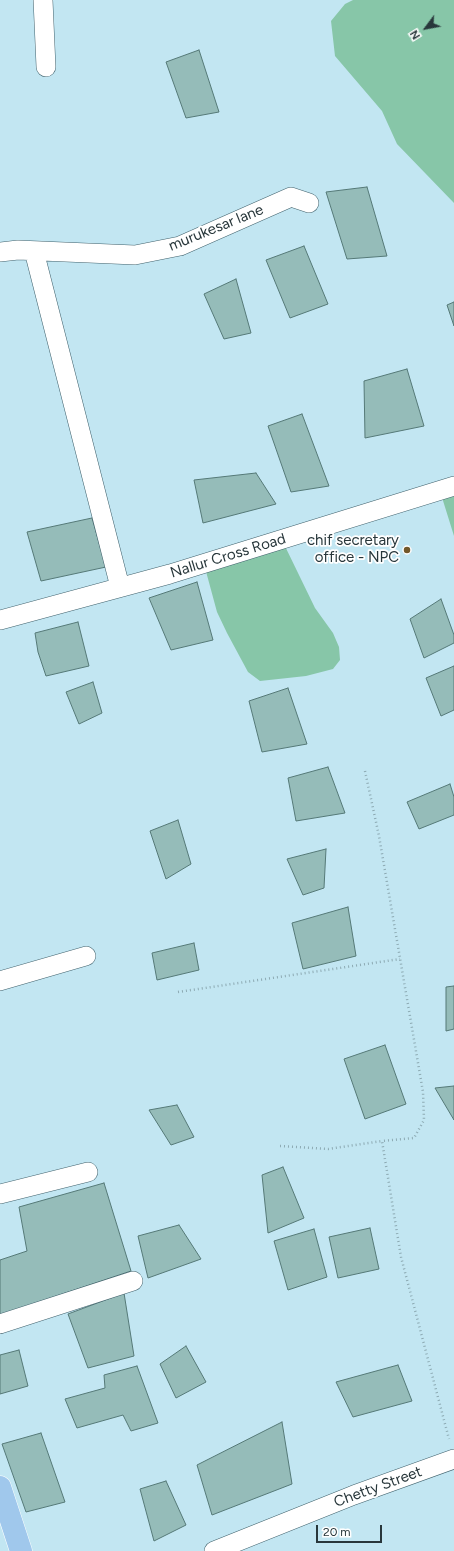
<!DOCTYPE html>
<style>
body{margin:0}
#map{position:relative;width:454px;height:1551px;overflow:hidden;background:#c2e6f2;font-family:Figtree,sans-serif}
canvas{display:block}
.north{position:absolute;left:406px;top:8px;width:40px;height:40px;-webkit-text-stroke:3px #fff;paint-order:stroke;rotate:238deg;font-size:11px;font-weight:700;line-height:16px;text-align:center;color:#28373b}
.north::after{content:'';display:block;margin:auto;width:14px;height:18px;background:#28373b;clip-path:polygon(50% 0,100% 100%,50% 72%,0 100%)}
.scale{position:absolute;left:316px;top:1525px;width:66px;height:18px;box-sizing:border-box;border:2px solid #28373b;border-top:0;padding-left:5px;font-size:12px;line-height:14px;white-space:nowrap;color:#28373b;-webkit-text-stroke:3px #fff;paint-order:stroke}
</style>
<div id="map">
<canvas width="454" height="1551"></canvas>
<div class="north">N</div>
<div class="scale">20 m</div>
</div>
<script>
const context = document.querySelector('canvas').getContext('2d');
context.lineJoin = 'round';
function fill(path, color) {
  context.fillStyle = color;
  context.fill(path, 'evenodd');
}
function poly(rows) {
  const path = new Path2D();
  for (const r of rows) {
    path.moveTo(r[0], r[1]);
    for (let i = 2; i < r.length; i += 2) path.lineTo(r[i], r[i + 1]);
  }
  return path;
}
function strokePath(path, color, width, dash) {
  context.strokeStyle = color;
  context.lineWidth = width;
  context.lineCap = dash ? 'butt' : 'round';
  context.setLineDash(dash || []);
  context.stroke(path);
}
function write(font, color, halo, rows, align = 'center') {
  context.font = font + ' Figtree,sans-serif';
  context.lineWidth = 3.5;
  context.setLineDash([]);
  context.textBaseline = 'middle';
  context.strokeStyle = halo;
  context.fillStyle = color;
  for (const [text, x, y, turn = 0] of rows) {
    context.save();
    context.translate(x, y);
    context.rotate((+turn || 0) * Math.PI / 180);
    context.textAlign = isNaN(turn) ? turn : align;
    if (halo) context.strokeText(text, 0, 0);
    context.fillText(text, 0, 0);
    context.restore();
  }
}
const green = poly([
 [353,0,454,0,454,203,397,144,382,111,335,56,331,21,345,4],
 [454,486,454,536,440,491],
 [282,540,315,608,333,633,339,647,340,660,333,669,306,676,260,681,248,672,227,633,217,612,204,564]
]);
const building = poly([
 [199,50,219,112,186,118,166,62,199,50],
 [367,187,387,256,347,259,326,192,367,187],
 [304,246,328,304,290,318,266,260,304,246],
 [236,279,251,333,224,339,204,294,236,279],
 [454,302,454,326,447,305,454,302],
 [407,369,424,426,365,438,364,381,407,369],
 [302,414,329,486,291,492,268,426,302,414],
 [256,473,276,504,203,523,194,480,256,473],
 [92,518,106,567,41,581,27,532,92,518],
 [197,582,213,640,171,650,149,598,197,582],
 [441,599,454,635,454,643,424,658,410,619,441,599],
 [78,622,89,666,46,676,38,652,35,633,78,622],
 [454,666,454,710,441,716,426,678,454,666],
 [93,682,102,713,79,724,66,692,93,682],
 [288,688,307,744,262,752,249,701,288,688],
 [328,767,345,813,296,821,288,778,328,767],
 [450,784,454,797,454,815,419,829,407,802,450,784],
 [178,820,191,864,166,879,150,831,178,820],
 [326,849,324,888,303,895,287,859,326,849],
 [348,907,356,956,303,969,292,923,348,907],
 [194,943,199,970,157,980,152,953,194,943],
 [454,986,454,1029,446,1031,446,987,454,986],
 [385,1045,406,1104,365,1119,344,1059,385,1045],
 [454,1086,454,1120,435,1088,454,1086],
 [177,1105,194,1137,171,1145,149,1110,177,1105],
 [283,1167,304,1218,268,1233,262,1175,283,1167],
 [104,1183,131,1271,0,1315,0,1260,27,1251,19,1207,104,1183],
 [179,1225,201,1259,148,1278,138,1236,179,1225],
 [370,1228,379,1269,338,1278,329,1237,370,1228],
 [314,1229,327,1277,288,1290,274,1241,314,1229],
 [124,1293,134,1356,88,1368,68,1314,124,1293],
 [186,1346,206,1382,176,1398,160,1364,186,1346],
 [19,1350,28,1386,0,1394,0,1355,19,1350],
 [398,1365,412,1401,353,1417,336,1382,398,1365],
 [137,1366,158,1423,131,1431,123,1415,77,1428,65,1399,105,1388,104,1375,137,1366],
 [282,1422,292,1484,212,1515,197,1465,282,1422],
 [41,1433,65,1502,26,1512,2,1444,41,1433],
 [166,1481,186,1525,154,1541,140,1489,166,1481]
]);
const path = poly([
 [365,771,379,836,423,1092,424,1120,414,1138,382,1141],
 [178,992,400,959],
 [280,1146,328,1149,382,1141,401,1257,449,1439]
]);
const street = poly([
 [43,0,46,67],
 [34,251,120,587],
 [0,252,18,250,135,255,180,246,291,197,309,203],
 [0,620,170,574,454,486],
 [0,981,86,956],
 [0,1194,88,1172],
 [0,1324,133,1281],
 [214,1551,354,1495,454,1459]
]);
const primary = poly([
 [0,1487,21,1551]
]);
const markers = [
 [407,550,4,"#72582a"]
];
const streetNames = [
 ["murukesar lane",216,228,-22],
 ["Nallur Cross Road",228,556,-17],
 ["Chetty Street",378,1487,-20]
];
const poiNames = [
 ["chif secretary",399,541],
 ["office - NPC",399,558]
];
fill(green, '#87c6a8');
fill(building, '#95bcb9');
strokePath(building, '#557977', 1);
strokePath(street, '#41626d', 20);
strokePath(primary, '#fff', 23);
strokePath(path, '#8daab3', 2.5, [1, 3]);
strokePath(street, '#fff', 19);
strokePath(primary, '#a0c8ec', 22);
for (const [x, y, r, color] of markers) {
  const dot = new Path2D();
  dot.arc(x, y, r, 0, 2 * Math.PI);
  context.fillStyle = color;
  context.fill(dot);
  strokePath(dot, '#fff', 1.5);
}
write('15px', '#28373b', '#fff', streetNames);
write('15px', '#28373b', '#fff', poiNames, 'right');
</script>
